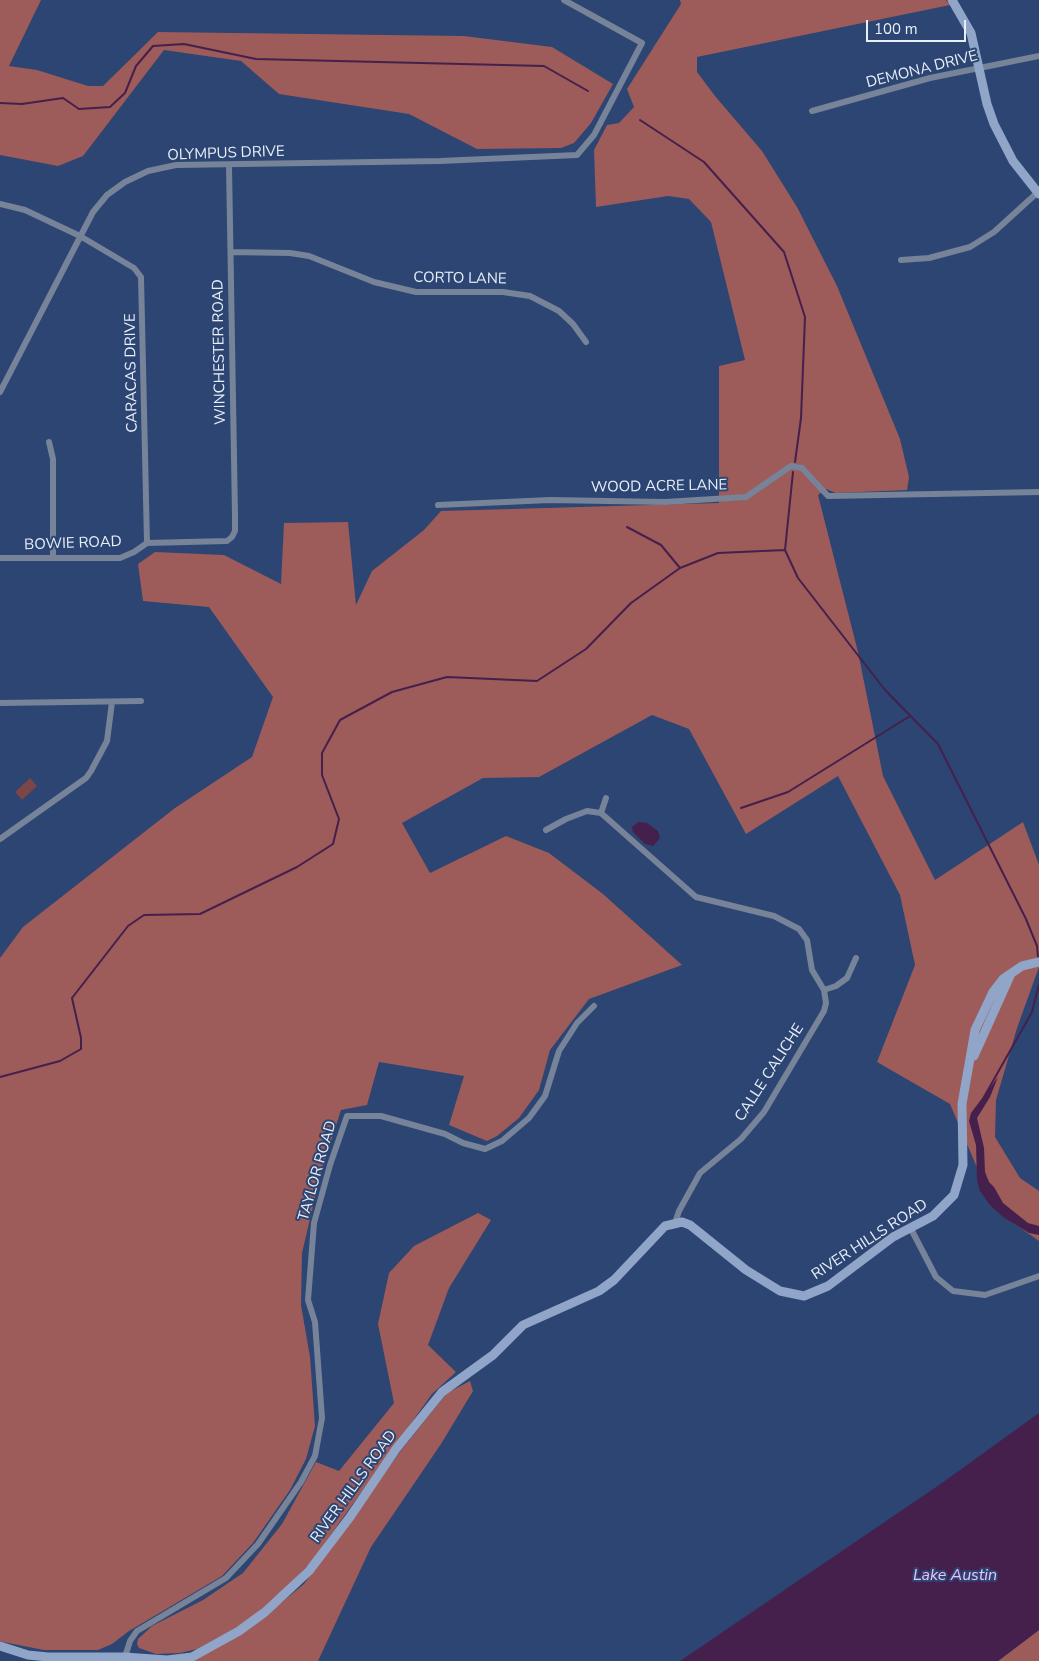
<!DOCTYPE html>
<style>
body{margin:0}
#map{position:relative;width:1039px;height:1661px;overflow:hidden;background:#2c4572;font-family:"Nunito Sans",sans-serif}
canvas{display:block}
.scale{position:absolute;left:866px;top:20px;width:100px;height:22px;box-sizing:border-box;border:2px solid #e8eff9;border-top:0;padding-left:6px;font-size:15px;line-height:18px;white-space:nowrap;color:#e8eff9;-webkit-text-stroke:4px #2c4572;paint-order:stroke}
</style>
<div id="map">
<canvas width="1039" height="1661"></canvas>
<div class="scale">100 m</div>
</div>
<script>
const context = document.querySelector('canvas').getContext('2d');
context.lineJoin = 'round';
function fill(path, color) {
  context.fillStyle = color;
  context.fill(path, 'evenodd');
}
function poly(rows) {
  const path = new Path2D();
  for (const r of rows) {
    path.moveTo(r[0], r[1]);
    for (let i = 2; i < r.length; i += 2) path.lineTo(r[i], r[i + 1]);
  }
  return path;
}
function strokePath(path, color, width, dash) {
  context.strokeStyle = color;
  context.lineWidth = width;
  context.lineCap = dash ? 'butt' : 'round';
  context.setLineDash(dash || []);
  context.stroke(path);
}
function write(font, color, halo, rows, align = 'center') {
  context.font = font + ' "Nunito Sans",sans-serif';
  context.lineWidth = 4;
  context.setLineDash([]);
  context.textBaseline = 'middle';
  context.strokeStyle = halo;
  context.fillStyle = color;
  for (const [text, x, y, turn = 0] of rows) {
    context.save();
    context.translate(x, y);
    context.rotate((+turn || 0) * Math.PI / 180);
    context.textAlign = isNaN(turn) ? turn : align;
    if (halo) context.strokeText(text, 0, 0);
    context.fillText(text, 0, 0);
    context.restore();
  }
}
const green = poly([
 [30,778,37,786,22,800,15,792]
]);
const forest = poly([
 [0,0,41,0,9,66,37,70,88,86,103,86,158,32,464,36,552,47,613,84,591,123,574,143,561,148,477,149,409,114,279,94,241,61,164,50,83,156,58,166,0,155],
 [680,0,946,0,950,5,697,57,697,72,715,96,762,151,797,207,837,286,900,439,909,477,907,490,836,493,826,489,818,495,858,652,883,776,935,880,1023,822,1039,865,1039,967,1017,1028,996,1100,995,1137,1020,1178,1039,1191,1039,1241,1009,1220,984,1184,950,1104,877,1062,915,965,900,895,838,776,746,834,689,729,652,715,539,777,483,778,402,823,430,873,506,836,549,853,603,894,682,965,589,999,550,1050,539,1090,519,1118,497,1136,487,1141,449,1125,464,1076,379,1062,367,1105,341,1110,321,1172,302,1253,301,1305,310,1357,315,1426,306,1459,290,1490,253,1543,222,1576,129,1631,112,1644,98,1650,44,1650,3,1642,0,1641,0,958,23,927,175,808,252,757,273,697,209,607,143,601,138,564,155,552,224,555,281,584,284,523,348,522,356,605,372,571,424,530,441,511,719,503,719,366,745,360,711,222,689,199,668,196,596,207,594,150,607,125,619,123,634,107,627,89,681,4],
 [478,1213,491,1220,449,1288,428,1345,456,1372,432,1394,311,1562,280,1594,245,1623,197,1649,180,1653,156,1654,139,1648,137,1644,138,1639,152,1626,203,1600,243,1573,282,1524,316,1462,339,1471,394,1403,378,1324,389,1273,414,1246],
 [470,1381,473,1391,441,1444,371,1547,318,1661,188,1661,260,1620,304,1584,402,1449,447,1393],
 [1039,1630,1039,1661,998,1661]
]);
const water = poly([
 [638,822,647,823,658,831,660,838,653,846,645,844,633,832,632,827],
 [998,1077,990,1097,977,1118,984,1148,985,1172,989,1182,994,1187,1003,1203,1028,1223,1039,1226,1039,1235,1029,1233,1003,1217,990,1205,980,1191,977,1181,976,1145,969,1121,971,1113],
 [1039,1413,1039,1630,998,1661,680,1661,942,1483]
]);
const stream = poly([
 [0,103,22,104,63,98,79,109,110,107,125,93,136,66,153,46,184,44,256,59,544,66,588,91],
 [640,120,704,162,784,252,805,317,801,418,795,462],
 [793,472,785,550,798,578,885,690,938,744,1026,919,1037,946,1038,957],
 [627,527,661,545,680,568],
 [741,808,788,792,910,716],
 [0,1077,60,1061,81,1049,81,1038,72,998,128,926,144,915,200,914,297,867,333,844,339,819,322,775,322,753,340,720,392,692,447,677,537,681,586,649,631,603,680,568,718,553,785,550],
 [984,1097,1032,1012,1039,985]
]);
const street = poly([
 [812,111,930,78,1039,56],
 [0,204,25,210,80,236,134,268,141,277,147,543],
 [231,252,290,253,309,256,374,282,416,292,503,292,530,296,559,311,573,324,586,342],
 [901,260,929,258,970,247,994,232,1038,192],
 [0,392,93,212,107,195,125,182,148,171,176,165,440,161,577,155,594,135,642,43,564,0],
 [49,442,53,459,53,558],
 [438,505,550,500,665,502,746,497,791,466,802,468,828,496,1039,492],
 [0,558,120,558,134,552,147,543,227,541,232,537,235,531,235,515,229,166],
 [0,703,141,701],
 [601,813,606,798],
 [546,830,566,819,587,811,601,813,696,897,774,916,799,929,807,940,812,970,824,990],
 [0,839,86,778,91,771,107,741,112,702],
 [675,1223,679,1211,700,1173,741,1139,764,1112,824,1011,826,1003,824,990,836,986,847,978,856,958],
 [910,1227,936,1277,953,1291,985,1295,1039,1276],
 [125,1657,130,1641,137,1631,226,1578,258,1544,301,1482,315,1456,322,1418,315,1322,308,1300,314,1223,330,1165,347,1116,381,1116,445,1134,463,1143,485,1149,502,1141,529,1118,545,1096,559,1051,577,1023,594,1006]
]);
const secondary = poly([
 [952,0,971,33,987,104,994,124,1013,161,1039,194],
 [974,1056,1010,976],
 [0,1646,28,1655,48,1657,125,1657,167,1660,192,1657,239,1631,265,1612,309,1571,350,1517,396,1449,442,1392,493,1355,523,1325,599,1291,614,1280,665,1226,682,1222,690,1225,746,1270,780,1291,804,1296,828,1286,893,1237,933,1216,954,1195,963,1165,962,1104,975,1030,993,992,1003,979,1022,966,1039,962]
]);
const streetNames = [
 ["DEMONA DRIVE",922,70,-14],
 ["OLYMPUS DRIVE",226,154,-2],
 ["CORTO LANE",460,279,1],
 ["WINCHESTER ROAD",220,352,-91],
 ["CARACAS DRIVE",132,373,-91],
 ["WOOD ACRE LANE",659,487,-1],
 ["BOWIE ROAD",73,544,-2],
 ["CALLE CALICHE",770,1073,-57],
 ["TAYLOR ROAD",318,1171,-74],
 ["RIVER HILLS ROAD",870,1240,-33],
 ["RIVER HILLS ROAD",354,1487,-54]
];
const waterNames = [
 ["Lake Austin",955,1576]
];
fill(green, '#7d4646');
fill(forest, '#9d5b5a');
fill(water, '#45204c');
strokePath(stream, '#45204c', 2);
strokePath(street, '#768399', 6);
strokePath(secondary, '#90a5c7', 9);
write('15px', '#e8eff9', '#2c4572', streetNames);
write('italic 16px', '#f1c0fa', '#2c4572', waterNames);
</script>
